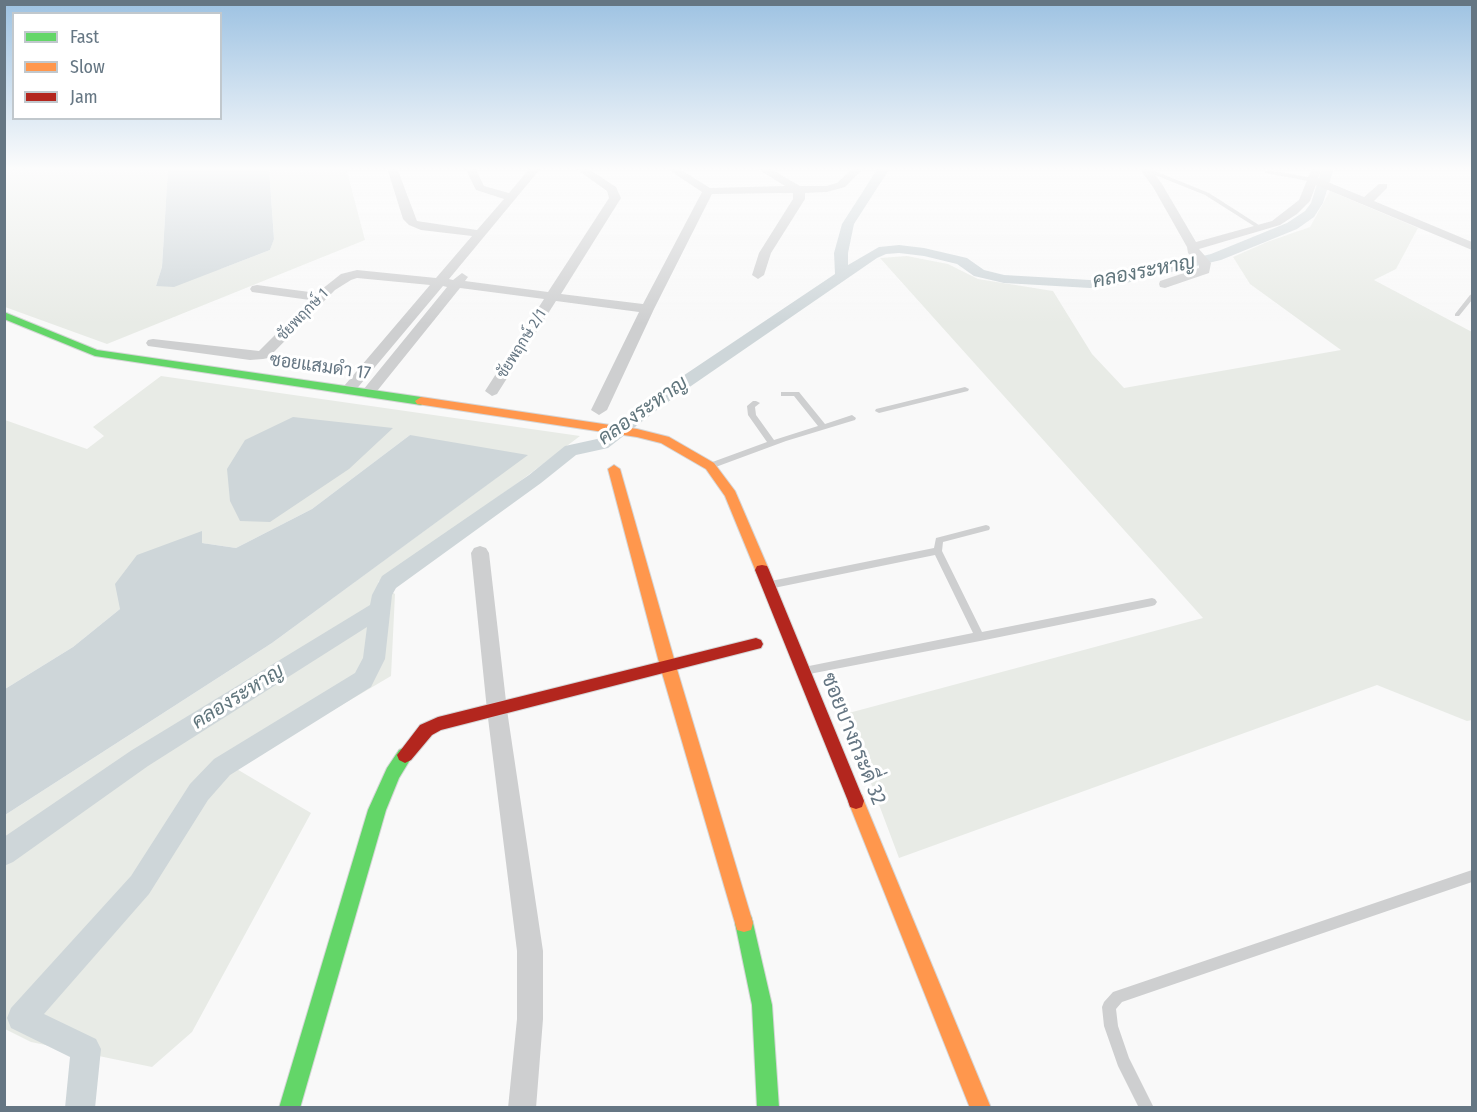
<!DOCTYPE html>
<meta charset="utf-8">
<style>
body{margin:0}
#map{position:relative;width:1477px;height:1112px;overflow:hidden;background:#f9f9f9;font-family:"Fira Sans Condensed",sans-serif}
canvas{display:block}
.frame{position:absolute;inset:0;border:6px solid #657683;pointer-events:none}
.legend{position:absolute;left:12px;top:12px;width:210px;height:108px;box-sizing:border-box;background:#fff;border:2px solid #c1c8cd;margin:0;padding:8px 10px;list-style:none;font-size:18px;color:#657683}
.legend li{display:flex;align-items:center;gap:12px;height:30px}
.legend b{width:30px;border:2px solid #c1c8cd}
</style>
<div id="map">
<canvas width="1477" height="1112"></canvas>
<div class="frame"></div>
<ul class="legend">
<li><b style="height:8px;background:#63d668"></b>Fast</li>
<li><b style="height:8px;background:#ff974d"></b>Slow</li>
<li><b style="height:8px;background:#b3261e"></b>Jam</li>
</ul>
</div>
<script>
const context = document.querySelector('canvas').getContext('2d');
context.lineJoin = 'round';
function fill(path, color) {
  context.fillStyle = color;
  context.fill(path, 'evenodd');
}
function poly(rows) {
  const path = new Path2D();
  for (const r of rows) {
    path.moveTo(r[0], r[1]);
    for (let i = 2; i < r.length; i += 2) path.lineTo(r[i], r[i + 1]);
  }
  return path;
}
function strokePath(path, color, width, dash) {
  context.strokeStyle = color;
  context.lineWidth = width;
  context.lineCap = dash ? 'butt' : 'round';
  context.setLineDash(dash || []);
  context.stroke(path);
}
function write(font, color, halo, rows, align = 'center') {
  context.font = font + ' "Fira Sans Condensed",Sarabun,sans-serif';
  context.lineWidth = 6;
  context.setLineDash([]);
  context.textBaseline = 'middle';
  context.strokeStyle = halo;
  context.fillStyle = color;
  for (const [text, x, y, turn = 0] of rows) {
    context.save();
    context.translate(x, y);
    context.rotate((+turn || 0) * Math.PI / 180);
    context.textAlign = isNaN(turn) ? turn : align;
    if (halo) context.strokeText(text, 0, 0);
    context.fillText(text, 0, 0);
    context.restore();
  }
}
const green = poly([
 [30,168,168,168,162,267,156,286,223,268,270,250,274,238,269,168,346,168,365,240,107,344,5,307,4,170],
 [1330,191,1418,228,1396,269,1374,280,1472,332,1472,720,1467,721,1377,685,899,858,845,714,1203,618,880,258,907,256,948,264,978,279,1053,291,1092,354,1124,388,1341,350,1250,284,1233,257,1267,242,1310,227],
 [161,376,580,436,519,482,378,582,395,594,391,676,235,768,311,813,192,1032,152,1067,31,1042,5,1029,5,815,272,643,496,478,410,435,312,509,236,548,202,543,202,532,120,609,73,647,5,689,5,420,87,449,104,436,93,427]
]);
const water = poly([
 [168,168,269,168,274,239,270,250,174,287,156,286,162,267],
 [293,417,393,428,349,469,270,522,240,521,230,501,227,469,245,440],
 [410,435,528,455,272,643,5,815,5,689,73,647,120,609,115,584,137,555,202,531,202,543,236,548,312,509]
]);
const canal = poly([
 [878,168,890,168,854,224,848,253,848,265,879,247,899,245,924,248,967,258,984,270,1004,275,1090,280,1118,277,1211,254,1287,223,1305,211,1311,203,1322,168,1334,168,1323,203,1314,217,1297,229,1221,260,1118,285,1090,288,1004,283,974,276,957,264,924,256,899,253,886,254,877,258,662,406,608,448,576,455,541,483,396,588,392,595,385,659,371,687,230,775,208,800,149,894,44,1014,96,1039,101,1049,95,1108,65,1108,70,1057,11,1028,7,1018,11,1008,131,876,190,784,214,759,355,673,363,658,367,627,148,766,13,862,4,866,4,837,132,750,370,605,372,595,382,576,529,475,565,446,597,439,650,398,835,274,834,253,842,224,878,168]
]);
const lane = poly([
 [1143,168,1147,168,1209,193,1262,227,1257,228,1205,195,1143,170,1143,168],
 [1268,170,1313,178,1316,180,1313,182,1266,173,1265,172,1268,170],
 [1472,294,1472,300,1459,316,1455,316,1455,314,1470,295,1472,294],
 [965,387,969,389,968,391,879,413,875,411,876,409,965,387],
 [781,392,799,392,825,424,852,415,856,418,855,420,786,441,713,468,707,468,706,466,707,464,767,442,748,415,747,406,753,401,756,401,760,403,755,407,756,415,774,440,818,426,794,396,781,396,781,392],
 [986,525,989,526,990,528,989,530,943,542,942,551,982,632,1152,598,1155,599,1157,602,1155,605,1152,606,980,641,804,675,800,674,799,671,800,668,804,667,973,633,935,555,769,589,766,588,764,585,766,582,934,548,936,538,986,525],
 [1472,870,1472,882,1122,1002,1116,1009,1118,1026,1129,1058,1154,1108,1139,1108,1118,1066,1104,1026,1102,1007,1104,1002,1113,992,1472,870]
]);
const street = poly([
 [387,168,397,168,417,221,477,230,504,199,476,190,465,168,475,168,484,186,509,193,530,168,541,168,449,279,453,280,462,273,468,277,465,281,548,292,609,198,607,191,575,168,587,168,616,187,621,198,561,294,643,304,702,192,666,168,678,168,710,188,785,186,756,168,769,168,800,186,826,186,837,183,853,168,864,168,845,187,827,192,805,193,805,199,771,253,764,275,758,279,752,275,759,253,793,199,793,193,712,194,654,309,607,410,599,415,591,410,639,312,556,301,497,394,492,396,485,391,544,299,460,288,373,396,368,398,361,393,363,390,447,287,443,286,354,392,349,394,344,392,342,389,344,386,430,285,357,278,351,280,335,290,268,358,263,359,250,360,148,346,146,343,148,340,153,339,259,351,310,300,252,292,250,289,252,286,257,285,317,293,341,274,357,270,436,278,472,236,421,230,409,225,403,219,387,168],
 [1139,168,1150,168,1162,184,1196,242,1272,221,1299,200,1312,168,1322,168,1318,178,1364,197,1379,184,1387,184,1387,188,1374,201,1472,242,1472,250,1316,185,1310,201,1297,214,1280,225,1199,249,1211,263,1209,273,1165,288,1160,287,1159,284,1160,281,1199,268,1199,264,1188,253,1187,247,1153,187,1139,168],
 [480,546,486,548,489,553,507,710,543,951,543,1019,536,1108,508,1108,517,1019,517,951,487,710,471,553,474,548,480,546]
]);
const fast = poly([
 [4,312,97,350,421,397,427,401,421,405,95,356,4,319,4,312],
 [405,747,411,750,413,755,399,778,386,810,300,1108,279,1108,368,810,387,768,399,750,405,747],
 [744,914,751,916,753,923,772,1005,779,1108,757,1108,752,1005,735,923,737,916,744,914]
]);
const slow = poly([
 [421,397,637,429,669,437,714,463,735,491,769,570,767,574,762,575,757,574,725,496,706,469,661,443,637,437,417,404,415,401,421,397],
 [614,465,620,469,676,666,753,923,751,930,744,932,737,930,735,923,660,666,608,469,614,465],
 [856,793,862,795,864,801,991,1108,970,1108,848,801,850,795,856,793]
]);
const jam = poly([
 [762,565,767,566,769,570,864,801,862,807,856,809,850,807,848,801,755,570,757,566,762,565],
 [756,638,761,640,763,644,761,648,441,730,432,735,411,760,405,763,399,760,397,755,420,725,438,717,756,638]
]);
const farStreetnames = [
 ["ชัยพฤกษ์ 1",303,315,-46],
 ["ชัยพฤกษ์ 2/1",522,344,-58]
];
const streetNames = [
 ["ซอยแสมดำ 17",320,367,8]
];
const waterNames = [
 ["คลองระหาญ",1144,272,-11],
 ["คลองระหาญ",643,411,-35],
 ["คลองระหาญ",238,697,-32]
];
const nearStreetnames = [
 ["ซอยบางกระดี่ 32",853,739,68]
];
fill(green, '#e8ebe6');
fill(water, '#ced6d9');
fill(canal, '#ced6d9');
strokePath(fast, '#d5d6d7', 2);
strokePath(slow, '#d5d6d7', 2);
strokePath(jam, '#d5d6d7', 2);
fill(lane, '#cecfd0');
fill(street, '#cecfd0');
fill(fast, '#63d668');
fill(slow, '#ff974d');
fill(jam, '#b3261e');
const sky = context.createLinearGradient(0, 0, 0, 324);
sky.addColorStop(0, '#9dc2e2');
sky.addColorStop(0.52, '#fcfcfc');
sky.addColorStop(1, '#fcfcfc00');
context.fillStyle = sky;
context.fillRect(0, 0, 1477, 324);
write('15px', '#657683', '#fff', farStreetnames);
write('18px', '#657683', '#fff', streetNames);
write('italic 20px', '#60757c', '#fff', waterNames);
write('21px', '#657683', '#fff', nearStreetnames);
</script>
